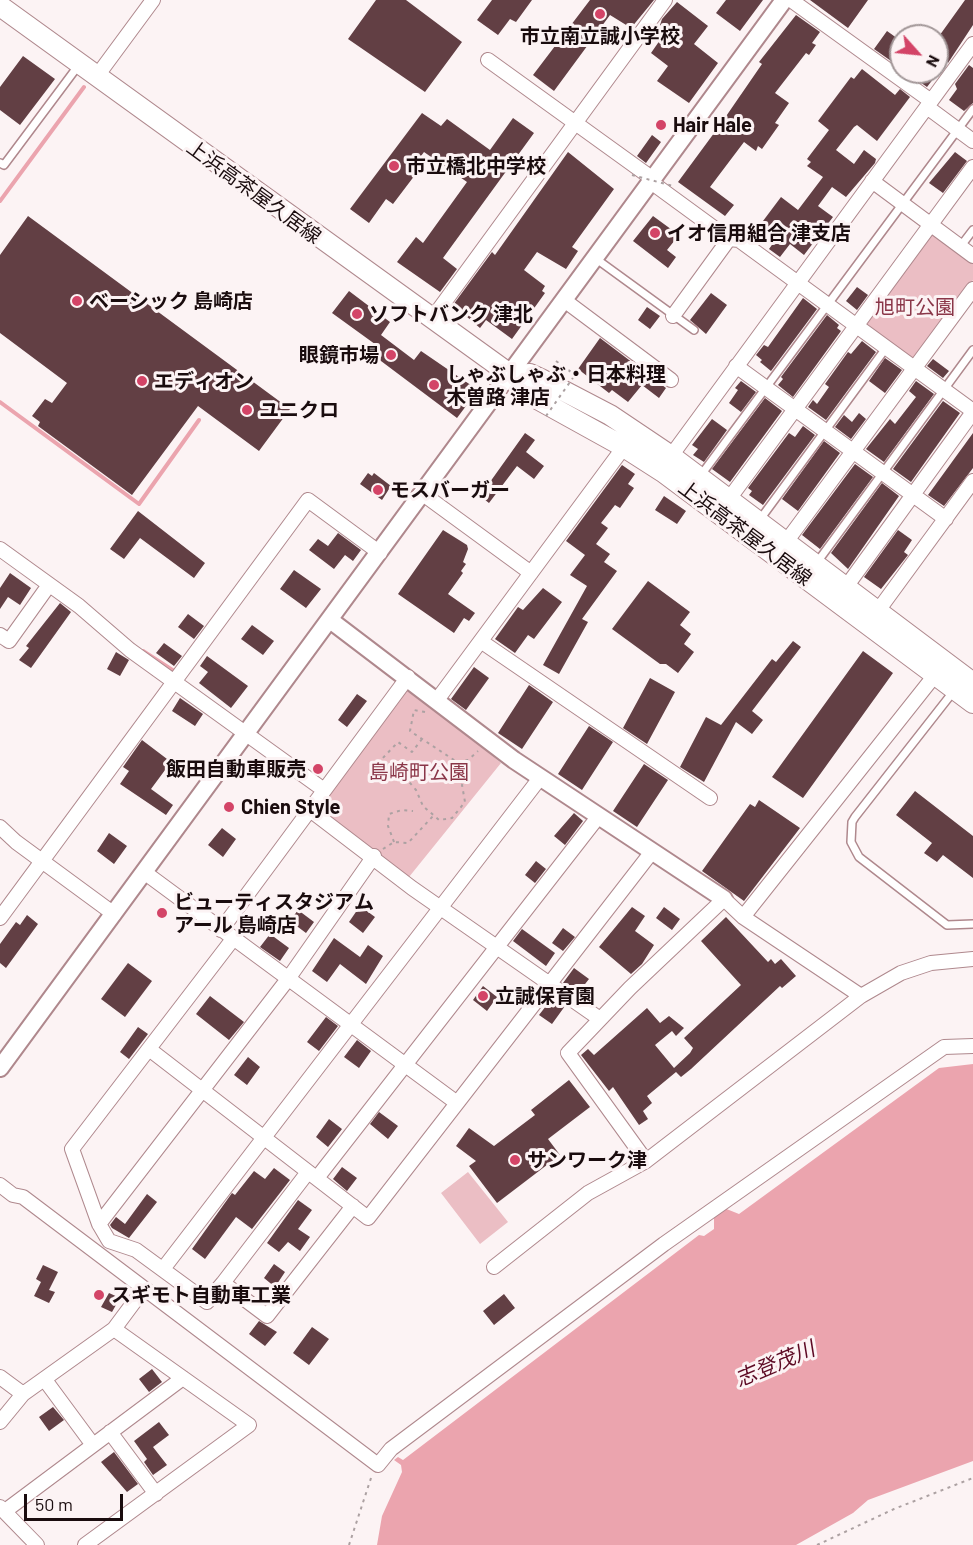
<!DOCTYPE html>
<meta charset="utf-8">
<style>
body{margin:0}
#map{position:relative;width:973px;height:1545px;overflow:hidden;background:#fcf3f4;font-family:Barlow,sans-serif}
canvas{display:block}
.north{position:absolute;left:889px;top:24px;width:60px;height:60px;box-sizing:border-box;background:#fcf3f4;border:2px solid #a29798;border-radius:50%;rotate:117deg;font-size:16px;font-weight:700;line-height:24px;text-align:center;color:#1a0c0e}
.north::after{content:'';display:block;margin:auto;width:21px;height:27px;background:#d34467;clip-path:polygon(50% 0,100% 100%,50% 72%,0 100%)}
.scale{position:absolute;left:24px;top:1494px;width:99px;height:27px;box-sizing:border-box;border:3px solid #1a0c0e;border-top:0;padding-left:8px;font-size:18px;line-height:21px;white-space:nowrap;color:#1a0c0e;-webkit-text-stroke:4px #fcf3f4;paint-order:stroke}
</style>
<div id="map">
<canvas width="973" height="1545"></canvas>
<div class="north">N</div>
<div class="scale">50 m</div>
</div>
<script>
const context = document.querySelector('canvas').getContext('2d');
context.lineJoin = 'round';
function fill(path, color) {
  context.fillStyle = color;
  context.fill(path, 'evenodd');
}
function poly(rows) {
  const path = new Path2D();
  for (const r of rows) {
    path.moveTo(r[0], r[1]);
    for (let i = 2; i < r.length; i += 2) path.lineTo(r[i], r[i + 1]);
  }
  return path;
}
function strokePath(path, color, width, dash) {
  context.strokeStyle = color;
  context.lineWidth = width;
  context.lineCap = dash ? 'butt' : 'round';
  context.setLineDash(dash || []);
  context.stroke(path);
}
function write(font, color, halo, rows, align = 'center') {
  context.font = font + ' Barlow,"Noto Sans JP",sans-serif';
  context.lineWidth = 6;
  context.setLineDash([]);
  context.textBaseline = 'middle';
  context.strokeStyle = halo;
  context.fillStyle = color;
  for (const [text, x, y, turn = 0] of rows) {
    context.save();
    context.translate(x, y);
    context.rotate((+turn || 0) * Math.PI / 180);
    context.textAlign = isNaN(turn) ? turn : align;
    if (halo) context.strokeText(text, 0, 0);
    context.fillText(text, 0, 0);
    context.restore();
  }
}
const green = poly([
 [933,230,973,260,973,280,918,357,911,357,868,325,867,318],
 [407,689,412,689,501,763,409,877,321,810,320,806],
 [468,1172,508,1222,480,1244,441,1193]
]);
const water = poly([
 [973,1064,973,1461,868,1500,853,1513,796,1545,377,1545,382,1516,402,1472,401,1465,394,1460,398,1457,403,1460,699,1235,704,1236,714,1229,714,1214,724,1208,739,1214,939,1068]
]);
const stream = poly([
 [0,201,84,87],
 [0,402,139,504,199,420],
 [143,651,177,673]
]);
const building = poly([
 [376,0,406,0,462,42,425,92,348,39],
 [492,0,532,0,516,22,510,19,498,35,477,20],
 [590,0,654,0,631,28,610,15,554,91,533,75],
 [726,0,763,0,740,31,716,13],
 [810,0,868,0,848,28],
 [965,0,973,0,973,25,948,63,947,61,927,87,906,72,937,72,937,39],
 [677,2,708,26,694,44,718,63,689,103,657,81,668,66,651,53,667,30,660,25,662,19],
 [796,15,820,32,812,43,816,45,809,55,806,53,775,93,789,103,775,123,779,125,762,149,758,146,756,151,744,142,710,187,734,205,725,216,678,182,720,125,762,64,759,62],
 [887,31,901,41,901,68,874,49],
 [23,56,55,79,20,125,0,110,0,87],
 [969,65,973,68,973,103,964,111,949,100,957,89,955,84],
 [862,69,895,95,900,89,910,97,877,141,857,125,854,127,836,150,854,164,864,150,876,159,875,163,846,197,832,187,818,206,833,217,804,255,790,244,780,257,769,249,774,242,757,229,781,197,798,210,823,177,807,166,811,162,807,159,829,130,818,121,851,77,854,79],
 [422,113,441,126,447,119,490,150,513,118,534,133,443,258,457,269,440,292,397,262,416,237,423,243,467,182,424,152,410,171,415,175,393,204,386,199,369,223,350,209],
 [652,135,661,142,646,163,637,156],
 [568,152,614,189,572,247,578,251,566,269,537,252,524,270,545,286,542,291,545,293,512,339,486,320,480,328,453,305,492,252,495,255],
 [955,152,967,161,943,193,929,183],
 [28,216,290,409,259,451,198,406,132,495,38,426,40,422,32,416,45,399,52,403,67,383,0,333,0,255],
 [653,216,679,235,667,250,676,257,668,268,633,241],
 [857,287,868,295,857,310,846,301],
 [349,291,390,322,381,335,414,360,421,351,478,390,457,418,373,355,379,347,332,313],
 [711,293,727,305,706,334,690,320],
 [803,298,817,309,771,371,760,362,762,360,756,355,764,345,768,347],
 [647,307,660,316,650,329,638,320],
 [827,315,839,325,837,328,841,331,793,397,778,385,783,379,781,377],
 [600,338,666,388,659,398,642,385,628,402,612,390,609,393,578,369],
 [862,341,876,352,826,420,808,407,813,400,817,404,829,387,825,384,848,352,851,354],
 [885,358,902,370,885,393,869,381],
 [933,359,949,371,943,378,927,366],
 [741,381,756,392,741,412,729,403,738,390,735,388],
 [916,381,934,394,884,462,866,449,890,419,895,424,916,397,909,391],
 [765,398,782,411,730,482,712,469],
 [943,401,960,413,911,482,893,469],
 [859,413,866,419,851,439,835,427,844,415,852,422],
 [712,419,727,430,704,462,693,455,698,449,692,445],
 [803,426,815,435,763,505,749,495,752,491,748,488,789,433,795,437],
 [525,433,535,440,526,452,544,466,534,479,517,466,489,503,480,496],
 [973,433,973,468,944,506,928,495],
 [824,441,840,453,798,511,782,499],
 [855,464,873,477,820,549,802,535],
 [622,465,635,474,628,484,634,488,620,508,615,505,601,523,608,528,596,544,610,554,604,562,617,571,582,619,588,622,559,674,543,665,587,586,570,575,585,555,566,541],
 [368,473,372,476,374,473,391,486,382,500,360,484],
 [882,483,899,496,848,569,831,553],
 [664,496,686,511,677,524,655,510],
 [138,511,205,563,194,578,140,538,124,559,110,549],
 [443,530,467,545,468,549,463,562,466,564,461,571,463,573,448,594,475,613,469,621,464,618,454,633,398,594],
 [898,530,912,540,904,552,908,555,881,589,864,577],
 [338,533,361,550,353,561,345,555,334,569,309,550,318,539,328,546],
 [294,570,321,589,306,608,280,589],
 [10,573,31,588,20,605,8,597,0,609,0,588],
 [648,581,690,612,680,625,691,634,684,644,694,652,678,673,666,664,660,664,612,629],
 [543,588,562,602,534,639,528,635,515,653,495,639,518,607,523,610],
 [60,603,71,612,31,668,19,660,29,648,26,646],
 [188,614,204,626,194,639,178,627],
 [252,625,274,641,263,655,241,639],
 [793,641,801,647,752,711,763,720,752,734,736,722,704,782,680,767,706,717,721,725,772,659,776,662],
 [164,643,182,656,174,666,156,653],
 [863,651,893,673,803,798,772,777],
 [116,652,129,660,120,676,107,669],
 [207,656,248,686,231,708,199,683,208,672,200,666],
 [474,667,489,678,466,710,451,699],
 [650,678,675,692,647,744,623,728],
 [529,685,553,702,522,749,498,733],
 [357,694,367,701,347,727,338,720],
 [180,698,203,714,195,726,172,711],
 [589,726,613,742,582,790,558,774],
 [142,740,171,762,151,789,173,805,166,815,120,784,129,771,123,767],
 [644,764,668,780,637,827,613,811],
 [915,791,973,836,973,878,943,855,937,862,924,853,932,843,896,815],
 [759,800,800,828,744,901,702,871,750,804,755,807],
 [574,813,583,821,565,845,554,836],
 [222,828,236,839,223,857,208,845],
 [109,833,127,846,114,864,97,851],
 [536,861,546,869,535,883,525,875],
 [360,906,375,917,363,933,349,922],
 [632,907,645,916,635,931,654,945,642,964,631,974,599,947],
 [664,907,680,919,672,930,656,918],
 [298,910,314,922,306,933,290,921],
 [27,915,38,924,6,968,0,963,0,944,16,922,20,925],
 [726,917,768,962,771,959,775,964,781,959,796,976,782,988,780,986,691,1069,681,1077,676,1072,647,1096,652,1103,643,1111,648,1119,639,1125,613,1087,609,1091,581,1055,588,1049,594,1055,647,1008,660,1023,669,1016,684,1028,676,1036,672,1031,655,1045,674,1068,690,1053,693,1048,684,1038,741,985,701,941],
 [563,928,575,937,563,951,552,943],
 [522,929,555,953,546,966,513,941],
 [270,934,289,948,280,961,260,947],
 [334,938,360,957,368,945,383,956,366,984,340,964,327,982,312,971],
 [128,963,152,981,125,1017,101,999],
 [574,968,589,979,578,993,563,983],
 [483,986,497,997,487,1011,473,1000],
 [210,996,244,1022,229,1040,196,1014],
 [553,997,565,1006,552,1024,539,1015],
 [326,1017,338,1026,319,1051,307,1042],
 [138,1027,148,1034,129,1059,120,1052],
 [357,1040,371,1051,359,1068,344,1057],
 [248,1057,260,1067,247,1085,234,1075],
 [569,1080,590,1107,548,1139,560,1155,497,1203,469,1166,476,1161,456,1146,469,1128,494,1146,535,1115,531,1110],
 [379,1112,398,1126,388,1139,370,1124],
 [329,1119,342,1129,328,1147,316,1137],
 [342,1167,357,1178,347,1191,333,1179],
 [274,1168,290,1180,252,1229,236,1217,205,1259,192,1249,232,1193,235,1195,254,1171,265,1179],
 [147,1194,157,1202,129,1238,112,1228,110,1225,116,1217,125,1224],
 [298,1200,312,1210,298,1229,310,1237,300,1251,288,1242,279,1252,267,1243],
 [274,1264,285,1272,275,1287,264,1278],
 [43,1265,58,1272,49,1290,55,1292,49,1303,34,1296,41,1282,36,1279],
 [109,1293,120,1298,112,1312,101,1307],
 [504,1294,515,1308,494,1325,483,1311],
 [259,1321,277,1332,265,1346,249,1334],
 [312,1327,329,1339,309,1365,293,1353],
 [152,1369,162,1382,149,1392,139,1379],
 [53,1407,64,1420,49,1431,39,1417],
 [159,1422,169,1435,153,1447,167,1465,153,1475,144,1462,147,1459,134,1441],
 [114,1452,138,1484,127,1492,101,1462]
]);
const path = poly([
 [556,361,575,375],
 [425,712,414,710,410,731,457,762,468,760,478,751],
 [422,739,412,752,398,742,380,761,398,769,416,790,423,806,439,820,452,818,465,802,462,785,470,768],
 [394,842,388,826,389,814,402,810,413,811],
 [383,849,394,842,408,843,434,815],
 [349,1545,372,1475],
 [817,1545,894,1509,973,1478]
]);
const service = poly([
 [0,163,4,165,78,66],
 [960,247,973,230],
 [595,258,694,330],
 [704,471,973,109],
 [764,514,886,348],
 [821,557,973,350],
 [953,692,855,817,852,822,851,842,859,857,947,925,973,924]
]);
const minor = poly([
 [791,0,931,101],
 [488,60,653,179],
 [97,76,153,0],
 [927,107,973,141],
 [872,181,973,256],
 [651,182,729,239,739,240,973,411],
 [564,300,671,380],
 [673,316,729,239],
 [432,319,665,0],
 [736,366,946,519],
 [671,456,973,44],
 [423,494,531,573],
 [729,499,973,167],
 [786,542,973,289],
 [0,549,79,606,130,650,324,790],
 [846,587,973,412],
 [877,612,973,481],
 [0,635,9,641,49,585],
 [482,642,710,798],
 [437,700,624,447],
 [310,810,412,888,600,1019],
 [0,827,16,842,114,914],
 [144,872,457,1103],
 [743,917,935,675],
 [0,918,308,500,380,553],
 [221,930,408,677],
 [233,939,72,1149,99,1224,109,1241,136,1250,207,1302,223,1283,267,1316,353,1206],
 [149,1049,368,1218,651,853],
 [646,1161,568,1053,630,988,724,899,743,917,861,996],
 [317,1178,598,817],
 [0,1185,13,1195,23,1197,378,1465,391,1449,664,1244,944,1047,973,1046],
 [99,1224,288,979,374,856],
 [494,1267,588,1193,646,1161,861,996,901,973,931,963,973,959],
 [163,1269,540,778],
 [223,1283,308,1172],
 [0,1377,23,1394],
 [45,1380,93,1445],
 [0,1422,23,1394,114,1329,143,1290],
 [110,1432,156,1494],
 [0,1507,37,1545],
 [5,1511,183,1378],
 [85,1545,249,1425,114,1329]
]);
const tertiary = poly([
 [330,620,514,760,724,899],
 [0,1068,784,0]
]);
const secondary = poly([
 [0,6,511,375,521,390,624,447,663,472,973,703],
 [511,375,530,374,541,379,610,415,671,456,973,683]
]);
const pathBridge = poly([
 [632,175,673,186],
 [546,416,575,375]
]);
const markers = [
 [600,14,6,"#d34467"],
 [661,125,6,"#d34467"],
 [394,166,6,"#d34467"],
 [655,233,6,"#d34467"],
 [77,301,6,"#d34467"],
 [357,314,6,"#d34467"],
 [391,355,6,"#d34467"],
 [142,381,6,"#d34467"],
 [434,385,6,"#d34467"],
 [247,410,6,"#d34467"],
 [378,490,6,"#d34467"],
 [318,769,6,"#d34467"],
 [229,807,6,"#d34467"],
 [162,913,6,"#d34467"],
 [483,996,6,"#d34467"],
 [515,1160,6,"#d34467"],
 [99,1295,6,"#d34467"]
];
const poiNames = [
 ["市立南立誠小学校",600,36,"center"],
 ["Hair Hale",673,125],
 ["市立橋北中学校",406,166],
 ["イオ信用組合 津支店",667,233],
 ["ベーシック 島崎店",89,301],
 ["ソフトバンク 津北",369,314],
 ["眼鏡市場",379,355,"right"],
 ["しゃぶしゃぶ・日本料理",446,374],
 ["木曽路 津店",446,397],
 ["エディオン",154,381],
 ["ユニクロ",259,410],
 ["モスバーガー",390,490],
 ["飯田自動車販売",306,769,"right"],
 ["Chien Style",241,807],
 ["ビューティスタジアム",174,902],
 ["アール 島崎店",174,925],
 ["立誠保育園",495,996],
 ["サンワーク津",527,1160],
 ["スギモト自動車工業",111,1295]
];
const streetNames = [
 ["上浜高茶屋久居線",254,192,36],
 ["上浜高茶屋久居線",745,533,37]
];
const parkNames = [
 ["旭町公園",915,307],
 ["島崎町公園",419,772]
];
const waterNames = [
 ["志登茂川",775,1364,-23]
];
fill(green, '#ebbec4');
fill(water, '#eba4ae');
strokePath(stream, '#eba4ae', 4);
fill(building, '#623f44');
strokePath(service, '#af888d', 10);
strokePath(minor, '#af888d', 16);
strokePath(tertiary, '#af888d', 20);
strokePath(secondary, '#af888d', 22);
strokePath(path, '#aca1a2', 2, [3, 4.5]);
strokePath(service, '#fff', 7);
strokePath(minor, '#fff', 14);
strokePath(tertiary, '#fff', 16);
strokePath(secondary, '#fff', 20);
strokePath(pathBridge, '#aca1a2', 2, [3, 4.5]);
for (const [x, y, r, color] of markers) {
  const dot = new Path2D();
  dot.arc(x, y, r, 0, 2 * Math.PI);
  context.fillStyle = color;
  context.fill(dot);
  strokePath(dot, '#fcf3f4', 2);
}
write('bold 20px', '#1a0c0e', '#fcf3f4', poiNames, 'left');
write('20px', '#1a0c0e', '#fcf3f4', streetNames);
write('20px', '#8a3648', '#fcf3f4', parkNames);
write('italic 21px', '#5d0a24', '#fcf3f4', waterNames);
</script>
